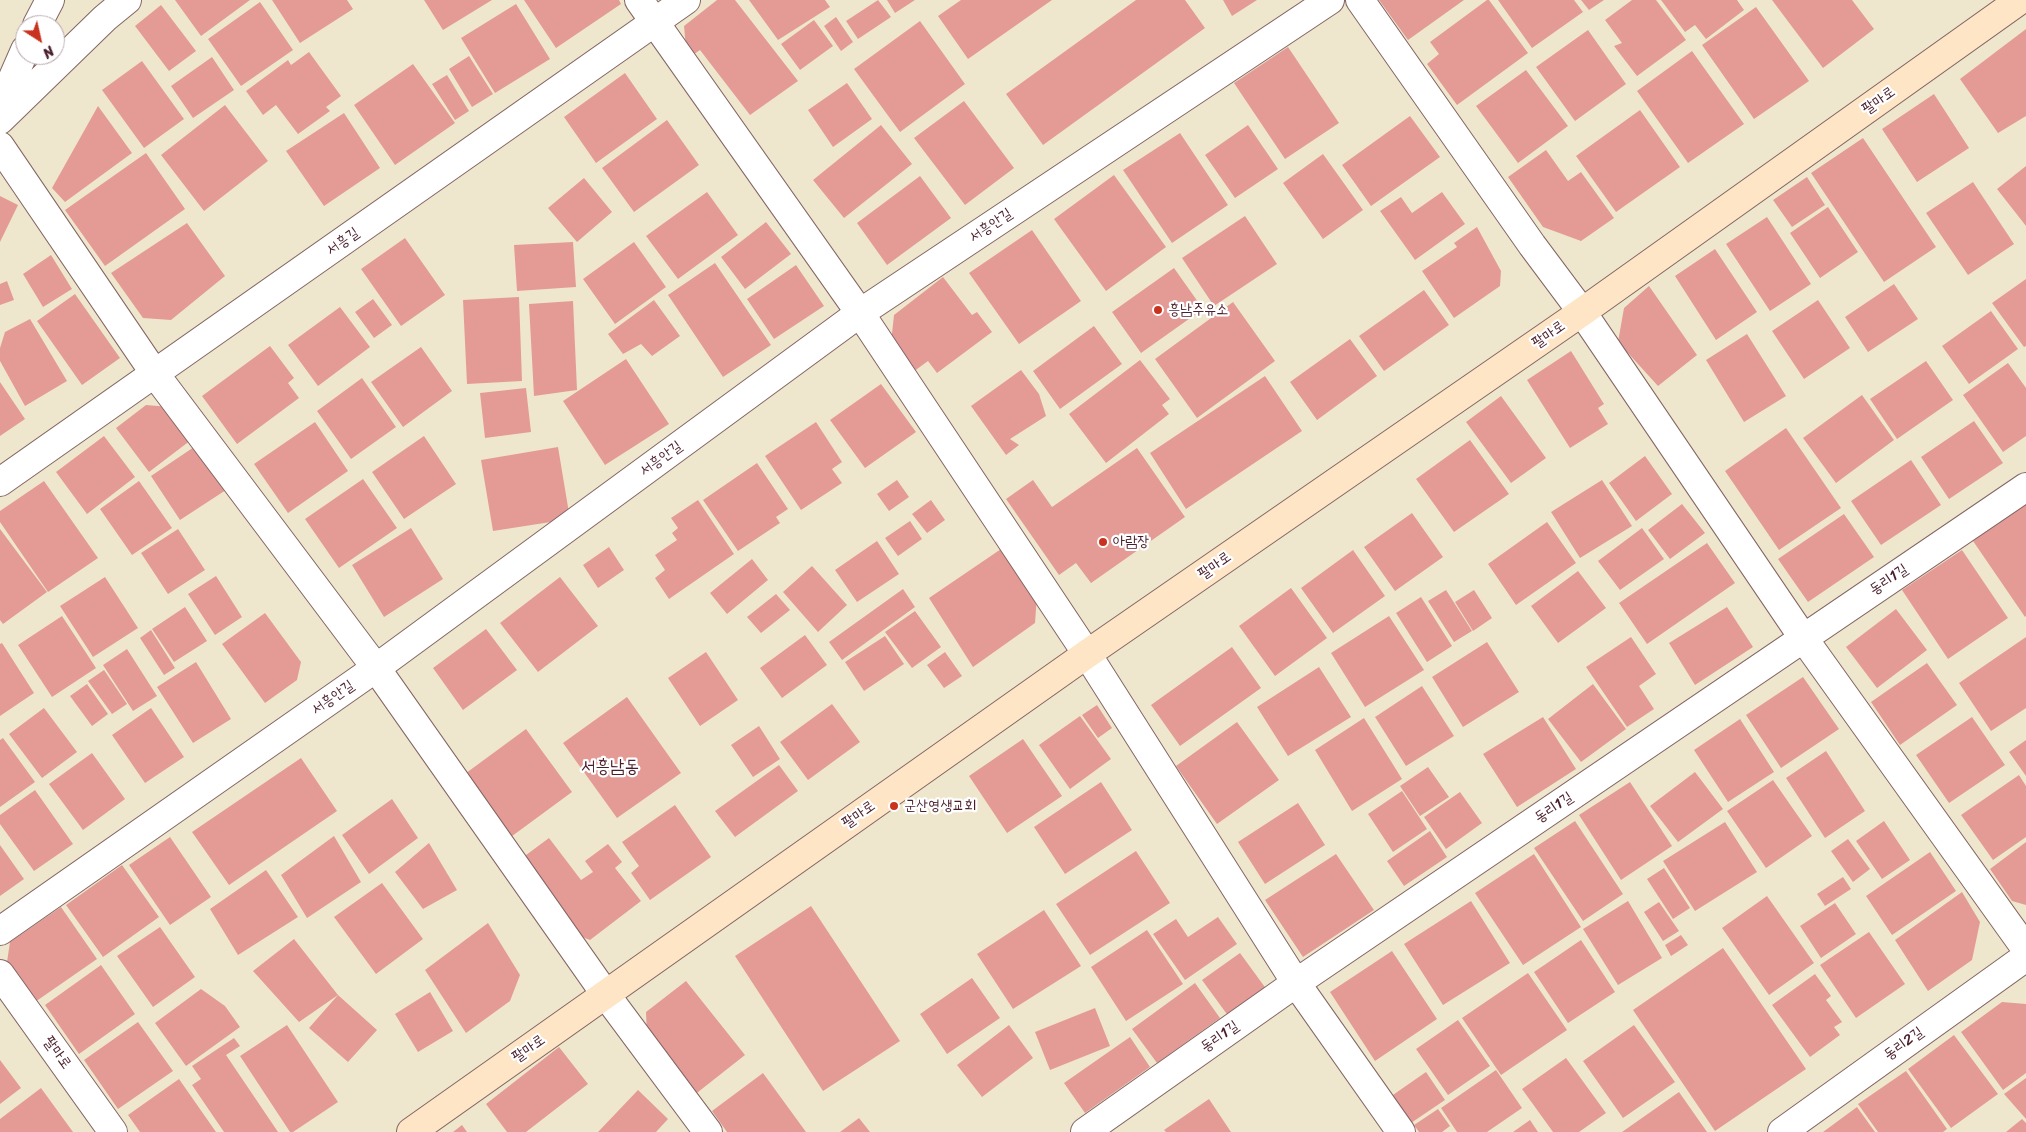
<!DOCTYPE html>
<meta charset="utf-8">
<style>
body{margin:0}
#map{position:relative;width:2026px;height:1132px;overflow:hidden;background:#efe7cd;font-family:Sriracha,sans-serif}
canvas{display:block}
.north{position:absolute;left:15px;top:15px;width:50px;height:50px;box-sizing:border-box;background:#fff;border:1px solid #b7a5aa;border-radius:50%;rotate:145deg;font-size:14px;font-weight:700;line-height:20px;text-align:center;color:#4a1f2b}
.north::after{content:'';display:block;margin:auto;width:18px;height:22px;background:#c8321e;clip-path:polygon(50% 0,100% 100%,50% 72%,0 100%)}
</style>
<div id="map">
<canvas width="2026" height="1132"></canvas>
<div class="north">N</div>
</div>
<script>
const context = document.querySelector('canvas').getContext('2d');
context.lineJoin = 'round';
function fill(path, color) {
  context.fillStyle = color;
  context.fill(path, 'evenodd');
}
function poly(rows) {
  const path = new Path2D();
  for (const r of rows) {
    path.moveTo(r[0], r[1]);
    for (let i = 2; i < r.length; i += 2) path.lineTo(r[i], r[i + 1]);
  }
  return path;
}
function strokePath(path, color, width, dash) {
  context.strokeStyle = color;
  context.lineWidth = width;
  context.lineCap = dash ? 'butt' : 'round';
  context.setLineDash(dash || []);
  context.stroke(path);
}
function write(font, color, halo, rows, align = 'center') {
  context.font = font + ' Sriracha,"Poor Story",sans-serif';
  context.lineWidth = 4.5;
  context.setLineDash([]);
  context.textBaseline = 'middle';
  context.strokeStyle = halo;
  context.fillStyle = color;
  for (const [text, x, y, turn = 0] of rows) {
    context.save();
    context.translate(x, y);
    context.rotate((+turn || 0) * Math.PI / 180);
    context.textAlign = isNaN(turn) ? turn : align;
    if (halo) context.strokeText(text, 0, 0);
    context.fillText(text, 0, 0);
    context.restore();
  }
}
const building = poly([
 [175,0,250,0,201,36],
 [272,0,347,0,353,9,300,43],
 [424,0,492,0,443,30],
 [524,0,619,0,621,4,556,48],
 [717,0,735,0,798,81,750,115,700,50,687,59,684,26],
 [749,0,825,0,830,7,778,40],
 [878,0,891,17,858,39,846,21],
 [887,0,915,0,895,13],
 [961,0,1052,0,968,59,938,16],
 [1136,0,1185,0,1205,28,1043,145,1006,94],
 [1223,0,1257,0,1232,16],
 [1379,0,1464,0,1408,40],
 [1487,0,1489,0,1528,53,1457,105,1427,64,1439,54,1430,42],
 [1498,0,1574,0,1583,12,1532,48],
 [1581,0,1604,0,1589,10],
 [1632,0,1656,0,1686,40,1637,76,1614,46,1622,43,1605,20],
 [1661,0,1737,0,1744,10,1706,39,1695,25,1685,32],
 [1772,0,1852,0,1874,29,1823,68],
 [260,2,293,50,241,86,208,39],
 [516,4,550,59,495,93,461,38],
 [161,5,196,51,169,71,135,26],
 [1756,7,1809,81,1754,119,1702,45],
 [836,17,853,42,841,51,824,26],
 [814,20,833,46,800,70,781,44],
 [920,21,965,84,900,132,854,69],
 [2026,29,2026,116,1998,133,1960,79],
 [1588,30,1626,84,1575,121,1536,67],
 [1288,47,1339,123,1285,159,1234,83],
 [1692,51,1744,124,1688,163,1637,91],
 [309,52,341,96,326,107,330,111,298,134,276,105,263,115,246,91,288,60,291,65],
 [469,56,493,94,472,107,449,69],
 [212,57,234,90,193,118,171,86],
 [142,61,184,119,144,148,102,90],
 [413,64,455,123,395,165,354,105],
 [1526,70,1568,126,1518,163,1476,106],
 [625,73,657,119,596,163,564,117],
 [447,75,469,111,455,120,432,84],
 [847,83,872,119,833,147,808,110],
 [1934,94,1969,148,1917,182,1882,129],
 [964,101,1014,168,965,205,914,138],
 [225,105,268,161,204,211,161,155],
 [98,106,132,153,65,202,52,188],
 [1640,110,1680,167,1616,212,1576,156],
 [344,113,380,168,324,206,286,151],
 [1410,116,1440,157,1371,206,1342,165],
 [667,120,699,165,634,212,602,168],
 [881,125,912,164,844,218,813,180],
 [1248,125,1278,169,1235,198,1205,155],
 [1180,133,1228,205,1172,243,1123,170],
 [1863,138,1936,247,1884,282,1811,173],
 [1546,150,1568,181,1581,172,1614,218,1581,241,1543,227,1508,177],
 [146,153,185,209,105,266,65,210],
 [1323,154,1363,210,1323,239,1283,183],
 [2026,166,2026,226,1997,189],
 [1114,175,1166,247,1106,291,1054,219],
 [920,176,951,218,887,265,857,223],
 [1807,177,1825,205,1792,227,1773,200],
 [584,178,612,212,577,242,548,208],
 [1973,182,2014,244,1968,275,1926,213],
 [707,192,738,235,678,279,646,236],
 [1442,192,1465,224,1415,260,1380,211,1401,197,1412,213],
 [0,196,18,205,0,242],
 [1828,207,1858,252,1820,278,1790,233],
 [1245,216,1277,264,1214,306,1182,258],
 [1767,217,1811,284,1770,311,1726,244],
 [766,222,791,254,745,289,721,257],
 [187,223,225,276,171,320,143,318,111,273],
 [1477,227,1501,271,1500,286,1454,318,1422,271,1457,247,1454,243],
 [1032,230,1081,301,1019,344,969,273],
 [405,238,445,295,401,326,361,269],
 [573,242,576,287,517,291,514,245],
 [634,242,666,287,615,324,583,279],
 [1715,249,1757,312,1716,340,1675,276],
 [51,255,72,289,43,307,23,274],
 [715,263,771,345,723,377,668,295],
 [796,265,824,306,774,339,747,299],
 [1174,268,1203,309,1141,353,1112,312],
 [943,277,972,315,977,312,992,332,937,373,928,361,913,372,891,343,894,315],
 [2026,279,2026,346,2024,347,1992,303],
 [7,281,14,300,0,305,0,284],
 [1894,284,1918,319,1868,352,1845,317],
 [1649,286,1697,355,1658,386,1618,342,1624,308],
 [1424,290,1449,325,1384,371,1359,336],
 [75,294,120,358,82,385,37,321],
 [519,297,522,381,467,384,463,300],
 [373,299,392,325,374,338,355,312],
 [654,300,680,336,652,356,641,344,623,354,608,334],
 [1818,300,1850,348,1804,379,1772,331],
 [573,301,577,390,534,396,529,304],
 [1233,302,1275,361,1197,418,1155,359],
 [340,307,370,347,318,386,288,345],
 [1991,311,2018,349,1969,384,1942,346],
 [30,319,67,381,25,406,0,361,0,348,5,332],
 [1094,326,1122,364,1060,409,1033,371],
 [1747,334,1786,396,1744,422,1706,360],
 [1350,339,1377,376,1317,420,1290,382],
 [270,346,294,378,288,383,299,398,237,444,202,396],
 [421,347,452,391,403,427,371,382],
 [1571,351,1604,404,1598,408,1608,424,1570,448,1527,380],
 [626,359,669,424,605,465,563,401],
 [1140,360,1170,399,1162,405,1169,414,1106,463,1069,414],
 [1926,361,1953,400,1897,439,1870,399],
 [2008,363,2026,388,2026,436,2003,452,1963,395],
 [1021,370,1039,394,1046,416,1010,439,1019,445,1006,455,971,406],
 [1265,376,1302,431,1186,509,1150,453],
 [362,378,396,427,351,459,317,411],
 [0,382,25,419,0,436],
 [881,384,916,432,865,468,830,420],
 [526,388,531,432,485,438,480,393],
 [1862,395,1894,440,1836,483,1803,438],
 [1501,396,1546,458,1511,483,1466,422],
 [146,405,170,407,191,440,149,472,116,428],
 [1974,421,2003,463,1949,499,1921,457],
 [315,422,348,471,288,513,254,464],
 [816,422,842,462,832,469,842,483,801,510,765,456],
 [1786,428,1841,508,1779,550,1725,471],
 [104,436,135,477,87,514,56,472],
 [424,436,456,484,404,519,372,472],
 [1470,440,1509,494,1454,532,1416,479],
 [197,445,226,490,180,520,151,476],
 [558,447,570,519,493,531,481,460],
 [1137,448,1185,517,1091,583,1076,563,1059,575,1006,499,1033,480,1052,507],
 [1645,456,1672,494,1636,521,1609,483],
 [1911,460,1941,505,1881,545,1851,501],
 [757,463,788,509,776,517,780,523,738,551,703,500],
 [363,479,397,528,339,568,305,519],
 [897,480,909,497,889,511,877,494],
 [1602,480,1632,526,1580,558,1551,512],
 [44,481,98,558,48,592,0,522,0,511],
 [139,481,172,528,132,555,100,509],
 [698,500,734,554,669,599,655,578,665,570,655,555,677,540,672,533,678,528,671,518],
 [931,500,945,520,927,533,912,514],
 [2026,501,2026,616,2025,617,1971,538],
 [1682,504,1705,533,1670,559,1648,530],
 [1412,513,1443,557,1395,591,1364,547],
 [1844,514,1874,557,1808,602,1778,559],
 [910,521,922,539,898,556,885,538],
 [1547,522,1576,563,1516,605,1488,564],
 [411,528,443,579,384,617,352,565],
 [1642,528,1664,559,1620,590,1598,561],
 [0,529,47,592,3,624,0,620],
 [178,529,205,570,168,594,141,553],
 [877,541,899,574,857,602,835,570],
 [1707,543,1735,583,1647,644,1619,603],
 [609,547,624,570,598,588,583,565],
 [1004,547,1037,595,1035,623,973,667,929,598],
 [1353,550,1385,596,1333,633,1301,588],
 [1962,550,2008,618,1948,659,1902,590],
 [752,559,768,580,727,614,710,593],
 [812,566,847,605,818,632,783,592],
 [1578,571,1606,608,1558,643,1531,606],
 [216,576,242,617,215,635,188,594],
 [105,577,138,628,93,657,60,606],
 [560,577,598,626,538,672,500,623],
 [1291,588,1327,638,1275,676,1239,626],
 [903,589,915,607,842,660,829,642],
 [1446,590,1472,631,1454,642,1428,601],
 [1474,590,1492,618,1473,631,1455,602],
 [776,594,790,610,761,633,747,617],
 [1421,597,1452,646,1427,662,1396,613],
 [185,607,207,641,174,662,152,629],
 [1727,607,1753,647,1695,685,1669,643],
 [1896,609,1927,650,1877,688,1846,647],
 [915,611,941,647,912,668,885,632],
 [265,613,301,662,297,680,265,703,222,644],
 [62,616,96,668,52,697,18,645],
 [1389,616,1424,670,1365,707,1331,653],
 [486,629,517,670,463,710,433,668],
 [151,630,175,668,164,675,140,638],
 [805,635,827,665,782,698,760,668],
 [885,636,904,664,864,691,845,662],
 [1631,637,1656,674,1639,686,1654,709,1627,727,1586,667],
 [2026,637,2026,708,1991,731,1959,683],
 [1487,642,1519,692,1463,727,1432,677],
 [2,643,34,693,0,716,0,644],
 [1232,647,1261,688,1180,746,1151,705],
 [127,649,157,696,133,711,103,665],
 [706,652,738,700,700,726,668,678],
 [945,652,962,676,944,688,927,665],
 [196,662,231,719,193,743,157,687],
 [1927,663,1957,705,1900,745,1871,702],
 [1319,667,1351,717,1288,756,1257,707],
 [104,670,127,704,112,714,88,681],
 [1803,677,1839,729,1781,768,1746,715],
 [87,684,108,714,92,726,70,696],
 [1593,684,1626,729,1581,762,1548,719],
 [1422,686,1454,736,1406,766,1375,717],
 [627,697,681,773,617,818,563,743],
 [832,704,860,742,808,780,780,742],
 [1097,705,1112,728,1098,738,1082,715],
 [44,708,77,752,42,778,9,734],
 [151,708,184,757,145,783,112,735],
 [1080,716,1111,759,1070,789,1039,745],
 [1543,717,1576,769,1517,807,1483,754],
 [1972,717,2005,765,1949,803,1916,755],
 [1364,718,1402,779,1352,811,1315,750],
 [1740,719,1774,772,1728,802,1694,750],
 [1237,722,1279,780,1217,824,1176,766],
 [759,726,780,759,753,777,731,745],
 [526,729,572,792,504,842,458,779],
 [3,738,35,782,0,807,0,740],
 [1023,739,1062,796,1007,833,969,776],
 [2026,740,2026,776,2009,752],
 [1826,751,1865,811,1825,838,1786,778],
 [92,753,125,799,83,830,49,784],
 [301,758,337,811,229,885,192,832],
 [779,765,798,791,735,837,715,811],
 [1428,767,1449,797,1420,816,1400,786],
 [1695,772,1723,809,1678,842,1650,806],
 [2019,775,2026,786,2026,837,1993,860,1961,815],
 [1773,780,1812,836,1766,868,1727,811],
 [1101,782,1132,830,1065,874,1034,827],
 [1630,782,1672,846,1621,880,1579,815],
 [35,790,73,844,34,871,0,824,0,815],
 [1402,791,1427,829,1393,852,1368,814],
 [1460,792,1482,823,1446,849,1424,817],
 [392,799,418,838,369,874,342,835],
 [1298,803,1325,845,1265,884,1238,842],
 [675,805,711,857,650,900,631,873,639,866,622,842],
 [1575,821,1623,894,1583,921,1534,848],
 [1884,821,1910,860,1882,879,1856,841],
 [1725,822,1757,872,1695,911,1663,861],
 [1430,831,1447,857,1404,886,1387,861],
 [334,836,361,882,307,918,281,875],
 [170,837,211,897,170,925,129,865],
 [549,838,581,880,593,872,585,861,608,844,622,862,615,868,641,901,590,940,567,931,518,861],
 [1848,839,1870,869,1853,882,1831,851],
 [2026,842,2026,905,2012,901,1990,869],
 [429,843,457,890,423,909,395,872],
 [0,845,24,879,0,896],
 [1136,851,1170,903,1090,955,1056,904],
 [1930,852,1956,891,1892,935,1866,896],
 [1336,854,1374,910,1303,957,1265,900],
 [1534,854,1581,927,1523,965,1475,893],
 [122,865,159,917,103,957,66,905],
 [1664,868,1690,908,1673,919,1647,879],
 [266,870,298,917,238,955,210,909],
 [1843,877,1851,889,1825,906,1817,894],
 [382,883,423,939,376,974,334,917],
 [1962,892,1980,922,1972,960,1928,991,1895,940],
 [1767,896,1814,963,1769,995,1722,928],
 [1471,901,1510,963,1443,1005,1404,944],
 [1628,901,1662,958,1618,985,1583,929],
 [1659,902,1679,931,1663,941,1644,912],
 [1835,903,1856,934,1821,958,1800,926],
 [811,906,900,1041,823,1091,735,956],
 [61,907,97,959,35,1002,7,962,10,942],
 [1044,910,1081,966,1013,1009,977,954],
 [1218,917,1237,944,1185,980,1153,934,1176,919,1188,937],
 [488,923,520,975,510,1001,466,1033,425,970],
 [160,927,195,977,153,1007,117,956],
 [1147,930,1183,984,1126,1021,1091,967],
 [1869,932,1905,984,1856,1018,1820,965],
 [1681,935,1688,945,1671,956,1665,945],
 [294,939,338,995,299,1022,253,971],
 [1581,940,1615,992,1568,1023,1534,972],
 [1723,948,1806,1069,1715,1131,1633,1010],
 [1392,951,1437,1019,1375,1061,1330,992],
 [1240,953,1267,990,1229,1017,1202,980],
 [101,965,135,1014,79,1054,45,1005],
 [1528,973,1567,1030,1501,1075,1462,1018],
 [1815,974,1831,996,1826,1000,1842,1022,1834,1027,1840,1035,1810,1057,1772,1005],
 [972,978,1000,1018,947,1054,920,1014],
 [686,981,745,1055,693,1096,647,1037,646,1012],
 [1195,983,1220,1018,1157,1063,1132,1029],
 [201,989,225,1006,240,1027,186,1066,155,1023],
 [430,992,453,1031,418,1052,395,1014],
 [338,995,377,1030,348,1062,309,1028],
 [2002,1002,2026,1004,2026,1073,2003,1090,1961,1032],
 [1095,1008,1110,1046,1050,1070,1035,1032],
 [1458,1020,1490,1066,1448,1095,1416,1049],
 [138,1022,173,1071,118,1109,84,1060],
 [287,1025,338,1102,293,1132,290,1132,240,1056],
 [1009,1025,1033,1058,982,1097,957,1065],
 [1634,1025,1675,1082,1623,1118,1583,1061],
 [1954,1035,1998,1094,1951,1128,1908,1069],
 [1130,1037,1150,1067,1085,1113,1064,1083],
 [234,1038,240,1046,226,1055,278,1132,224,1132,192,1085,201,1079,192,1066],
 [559,1047,588,1084,526,1132,507,1132,486,1104],
 [1566,1058,1606,1113,1579,1132,1553,1132,1522,1089],
 [0,1060,21,1088,0,1104],
 [1496,1070,1522,1108,1487,1132,1457,1132,1441,1108],
 [1906,1071,1947,1129,1943,1132,1878,1132,1858,1104],
 [1426,1072,1445,1100,1408,1125,1390,1097],
 [763,1073,806,1132,727,1132,712,1111],
 [2026,1078,2026,1119,2004,1094],
 [179,1079,216,1132,140,1132,128,1115],
 [41,1088,73,1132,0,1132,0,1119],
 [638,1090,668,1119,656,1132,598,1132],
 [1679,1092,1707,1132,1622,1132],
 [1209,1099,1231,1132,1166,1132,1164,1130],
 [1857,1107,1875,1132,1823,1132],
 [1438,1109,1450,1126,1442,1132,1419,1132,1414,1125],
 [859,1118,870,1132,840,1132],
 [2022,1119,2026,1123,2026,1132,2006,1132],
 [1530,1120,1538,1132,1513,1132],
 [462,1125,467,1132,453,1132]
]);
const street = poly([
 [639,0,860,313,1087,654,1296,983,1401,1132],
 [1360,0,1532,245,1582,312,1804,639,2026,949],
 [37,25,50,0],
 [0,107,25,50],
 [0,120,105,18,127,0],
 [0,146,155,374,376,668,606,995,708,1132],
 [0,482,686,0],
 [0,931,376,668,860,313,1330,0],
 [0,974,113,1132],
 [1085,1132,1296,983,2026,487],
 [1782,1132,2026,957]
]);
const secondary = poly([
 [411,1132,1087,654,1582,312,2020,0]
]);
const markers = [
 [1158,310,5,"#c8321e"],
 [1103,542,5,"#c8321e"],
 [894,806,5,"#c8321e"]
];
const streetNames = [
 ["팔마로",1879,101,-35],
 ["서흥안길",991,226,-34],
 ["서흥길",343,242,-35],
 ["팔마로",1549,335,-35],
 ["서흥안길",661,459,-36],
 ["팔마로",1215,566,-35],
 ["동리1길",1889,580,-34],
 ["서흥안길",333,698,-35],
 ["동리1길",1554,808,-34],
 ["팔마로",859,815,-35],
 ["동리1길",1220,1037,-35],
 ["동리2길",1904,1044,-36],
 ["팔마로",529,1049,-35],
 ["팔마로",57,1053,54]
];
const poiNames = [
 ["흥남주유소",1168,310],
 ["아람장",1113,542],
 ["군산영생교회",904,806]
];
const quarterNames = [
 ["서흥남동",610,767]
];
fill(building, '#e49b96');
strokePath(street, '#846564', 30);
strokePath(secondary, '#846564', 30);
strokePath(street, '#fff', 28);
strokePath(secondary, '#fde5c5', 28);
for (const [x, y, r, color] of markers) {
  const dot = new Path2D();
  dot.arc(x, y, r, 0, 2 * Math.PI);
  context.fillStyle = color;
  context.fill(dot);
  strokePath(dot, '#fff', 2);
}
write('15px', '#4a1f2b', '#fff', streetNames);
write('15px', '#4a1f2b', '#fff', poiNames, 'left');
write('18px', '#4a1f2b', '#fff', quarterNames);
</script>
